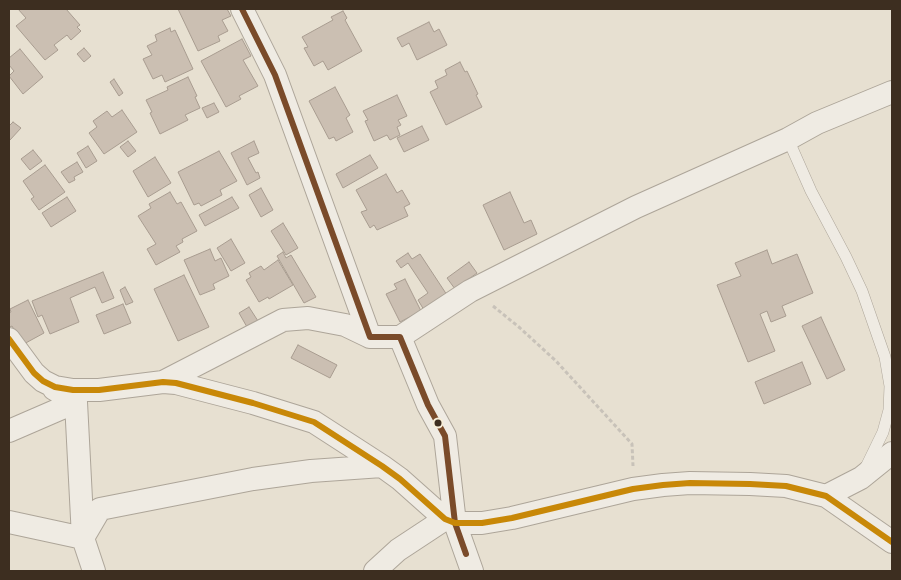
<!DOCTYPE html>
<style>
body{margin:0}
#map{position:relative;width:901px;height:580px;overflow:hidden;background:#e7e0d1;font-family:Spectral,serif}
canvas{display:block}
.frame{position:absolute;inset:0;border:10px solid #3d2e20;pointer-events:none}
</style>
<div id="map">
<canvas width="901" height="580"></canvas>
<div class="frame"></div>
</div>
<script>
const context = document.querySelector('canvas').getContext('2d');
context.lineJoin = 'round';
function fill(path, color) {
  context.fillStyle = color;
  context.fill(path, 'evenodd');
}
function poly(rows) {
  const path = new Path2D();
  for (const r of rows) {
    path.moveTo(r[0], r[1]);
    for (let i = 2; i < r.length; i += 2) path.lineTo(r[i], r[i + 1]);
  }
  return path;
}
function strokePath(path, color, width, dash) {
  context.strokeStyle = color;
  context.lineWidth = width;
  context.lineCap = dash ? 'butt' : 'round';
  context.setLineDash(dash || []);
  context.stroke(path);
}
const building = poly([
 [18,9,66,9,80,25,77,27,81,31,71,40,67,35,54,45,58,50,45,60,16,26,26,18,18,9],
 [178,9,227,9,231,16,222,20,228,31,218,36,220,41,198,51,178,9],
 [343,11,347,18,345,20,362,51,328,70,323,61,314,66,304,48,308,47,302,37,333,20,331,17,343,11],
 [429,22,434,32,439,29,447,45,417,60,409,43,402,47,397,38,429,22],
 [170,28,171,32,175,30,193,69,165,82,162,75,153,79,143,59,152,55,147,46,157,41,155,35,170,28],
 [242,39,251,56,243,60,258,86,239,96,241,99,226,107,201,61,242,39],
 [84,48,91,56,84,62,77,54,84,48],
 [20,49,43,77,23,94,9,76,14,71,9,65,9,58,20,49],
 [460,62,465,72,467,71,478,94,476,95,482,107,446,125,430,92,438,88,435,81,447,75,445,70,460,62],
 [188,77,197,96,195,97,200,108,185,115,188,120,160,134,150,113,152,112,146,100,168,90,167,87,188,77],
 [114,79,123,93,119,96,110,82,114,79],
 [335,87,350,115,346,118,353,132,336,141,334,137,329,139,309,101,335,87],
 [397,95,407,116,398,120,401,125,397,127,400,135,390,140,387,135,374,141,365,121,368,120,363,111,397,95],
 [214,103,219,112,207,118,202,108,214,103],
 [122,110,137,132,104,154,89,133,97,127,93,121,107,111,112,117,122,110],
 [13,122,21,128,10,140,9,139,9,126,13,122],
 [422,126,429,140,404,152,397,138,422,126],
 [128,141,136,151,128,157,120,147,128,141],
 [254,141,259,153,248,158,256,173,258,172,260,178,247,185,231,153,254,141],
 [88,146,97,161,86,168,77,153,88,146],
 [33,150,42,161,30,170,21,159,33,150],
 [219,151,237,181,220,190,222,195,201,206,199,203,194,205,178,172,219,151],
 [370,155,378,168,343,188,336,174,370,155],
 [155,157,171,183,148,197,133,171,155,157],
 [77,162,83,172,74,177,75,180,69,183,61,172,77,162],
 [45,165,65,192,39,210,31,199,34,197,23,181,45,165],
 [386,174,397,193,402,190,410,204,404,207,408,216,377,230,374,225,370,228,361,212,367,210,356,190,386,174],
 [261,188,273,210,261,217,249,195,261,188],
 [170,192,177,204,181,202,197,231,182,239,183,242,176,246,180,252,156,265,147,249,156,244,138,216,151,208,149,204,170,192],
 [510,192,524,223,531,220,537,234,504,250,483,205,510,192],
 [67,197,76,211,51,227,42,213,67,197],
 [232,197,239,208,205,226,199,215,232,197],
 [283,223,298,248,286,255,271,231,283,223],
 [231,239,245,263,231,271,217,248,231,239],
 [210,249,215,261,221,258,229,276,213,284,215,289,200,295,184,260,210,249],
 [767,250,772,264,797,254,813,293,782,306,786,316,771,322,767,311,760,314,775,351,748,362,717,285,741,276,735,263,767,250],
 [283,252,286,258,291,255,316,297,304,303,277,256,283,252],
 [408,253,412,259,420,254,447,295,424,310,418,300,428,293,408,263,401,268,396,261,408,253],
 [278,260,293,285,269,299,268,297,259,302,246,280,251,277,249,273,261,266,264,270,278,260],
 [469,262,477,273,455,289,447,278,469,262],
 [103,272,114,298,102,303,95,287,70,298,79,322,50,334,42,315,38,317,32,301,103,272],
 [184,275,209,327,178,341,154,289,184,275],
 [405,279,421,311,400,322,386,294,397,289,394,284,405,279],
 [125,287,133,302,126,305,120,290,125,287],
 [28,300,44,333,22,345,12,326,10,327,9,324,9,313,11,312,10,309,28,300],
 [123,304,131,323,104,334,96,315,123,304],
 [249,307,258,321,247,327,239,313,249,307],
 [821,317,845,370,827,379,802,326,821,317],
 [298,345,337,365,330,378,291,358,298,345],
 [802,362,811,384,764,404,755,382,802,362]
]);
const path = poly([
 [493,306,520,328,556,361,632,444,633,466]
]);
const lane = poly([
 [788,139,811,191,846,257,862,291,885,357,890,386,889,410,883,432,866,467]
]);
const street = poly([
 [242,9,275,75,370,337,400,337,428,405,445,436,455,523,472,571],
 [400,337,470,291,636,207,788,139,817,123,892,92],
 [9,339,34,373,43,381,55,387,73,390,99,390,163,382,176,383,253,403,314,422,382,466,400,479,445,519,455,523,482,523,512,518,633,489,663,485,690,483,750,484,786,486,826,496,892,542],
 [163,382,283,320,308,318,345,325,370,337],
 [54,389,76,402,83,538,94,571],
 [9,431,76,402],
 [826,496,861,478,892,453],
 [9,522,83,538,100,509,253,479,311,471,382,466],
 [375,571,398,550,445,519]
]);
const bus1 = poly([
 [242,9,275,75,370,337,400,337,428,405,445,436,455,523,466,554]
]);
const bus2 = poly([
 [9,339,34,373,43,381,55,387,73,390,99,390,163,382,176,383,253,403,314,422,382,466,400,479,445,519,455,523,482,523,512,518,633,489,663,485,690,483,750,484,786,486,826,496,892,542]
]);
const markers = [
 [438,423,4.5,"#3d2e20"]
];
fill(building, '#cbbfb2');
strokePath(building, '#a89c90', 1);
strokePath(lane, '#ada599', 12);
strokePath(street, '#ada599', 24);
strokePath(path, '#c8c2b9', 3, [4, 2.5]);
strokePath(lane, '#efebe3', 11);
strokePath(street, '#efebe3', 22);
strokePath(bus1, '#7a4b2a', 6);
strokePath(bus2, '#c88808', 6);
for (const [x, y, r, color] of markers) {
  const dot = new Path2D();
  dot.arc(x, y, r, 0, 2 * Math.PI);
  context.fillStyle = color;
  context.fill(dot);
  strokePath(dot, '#f7eed8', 2);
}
</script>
